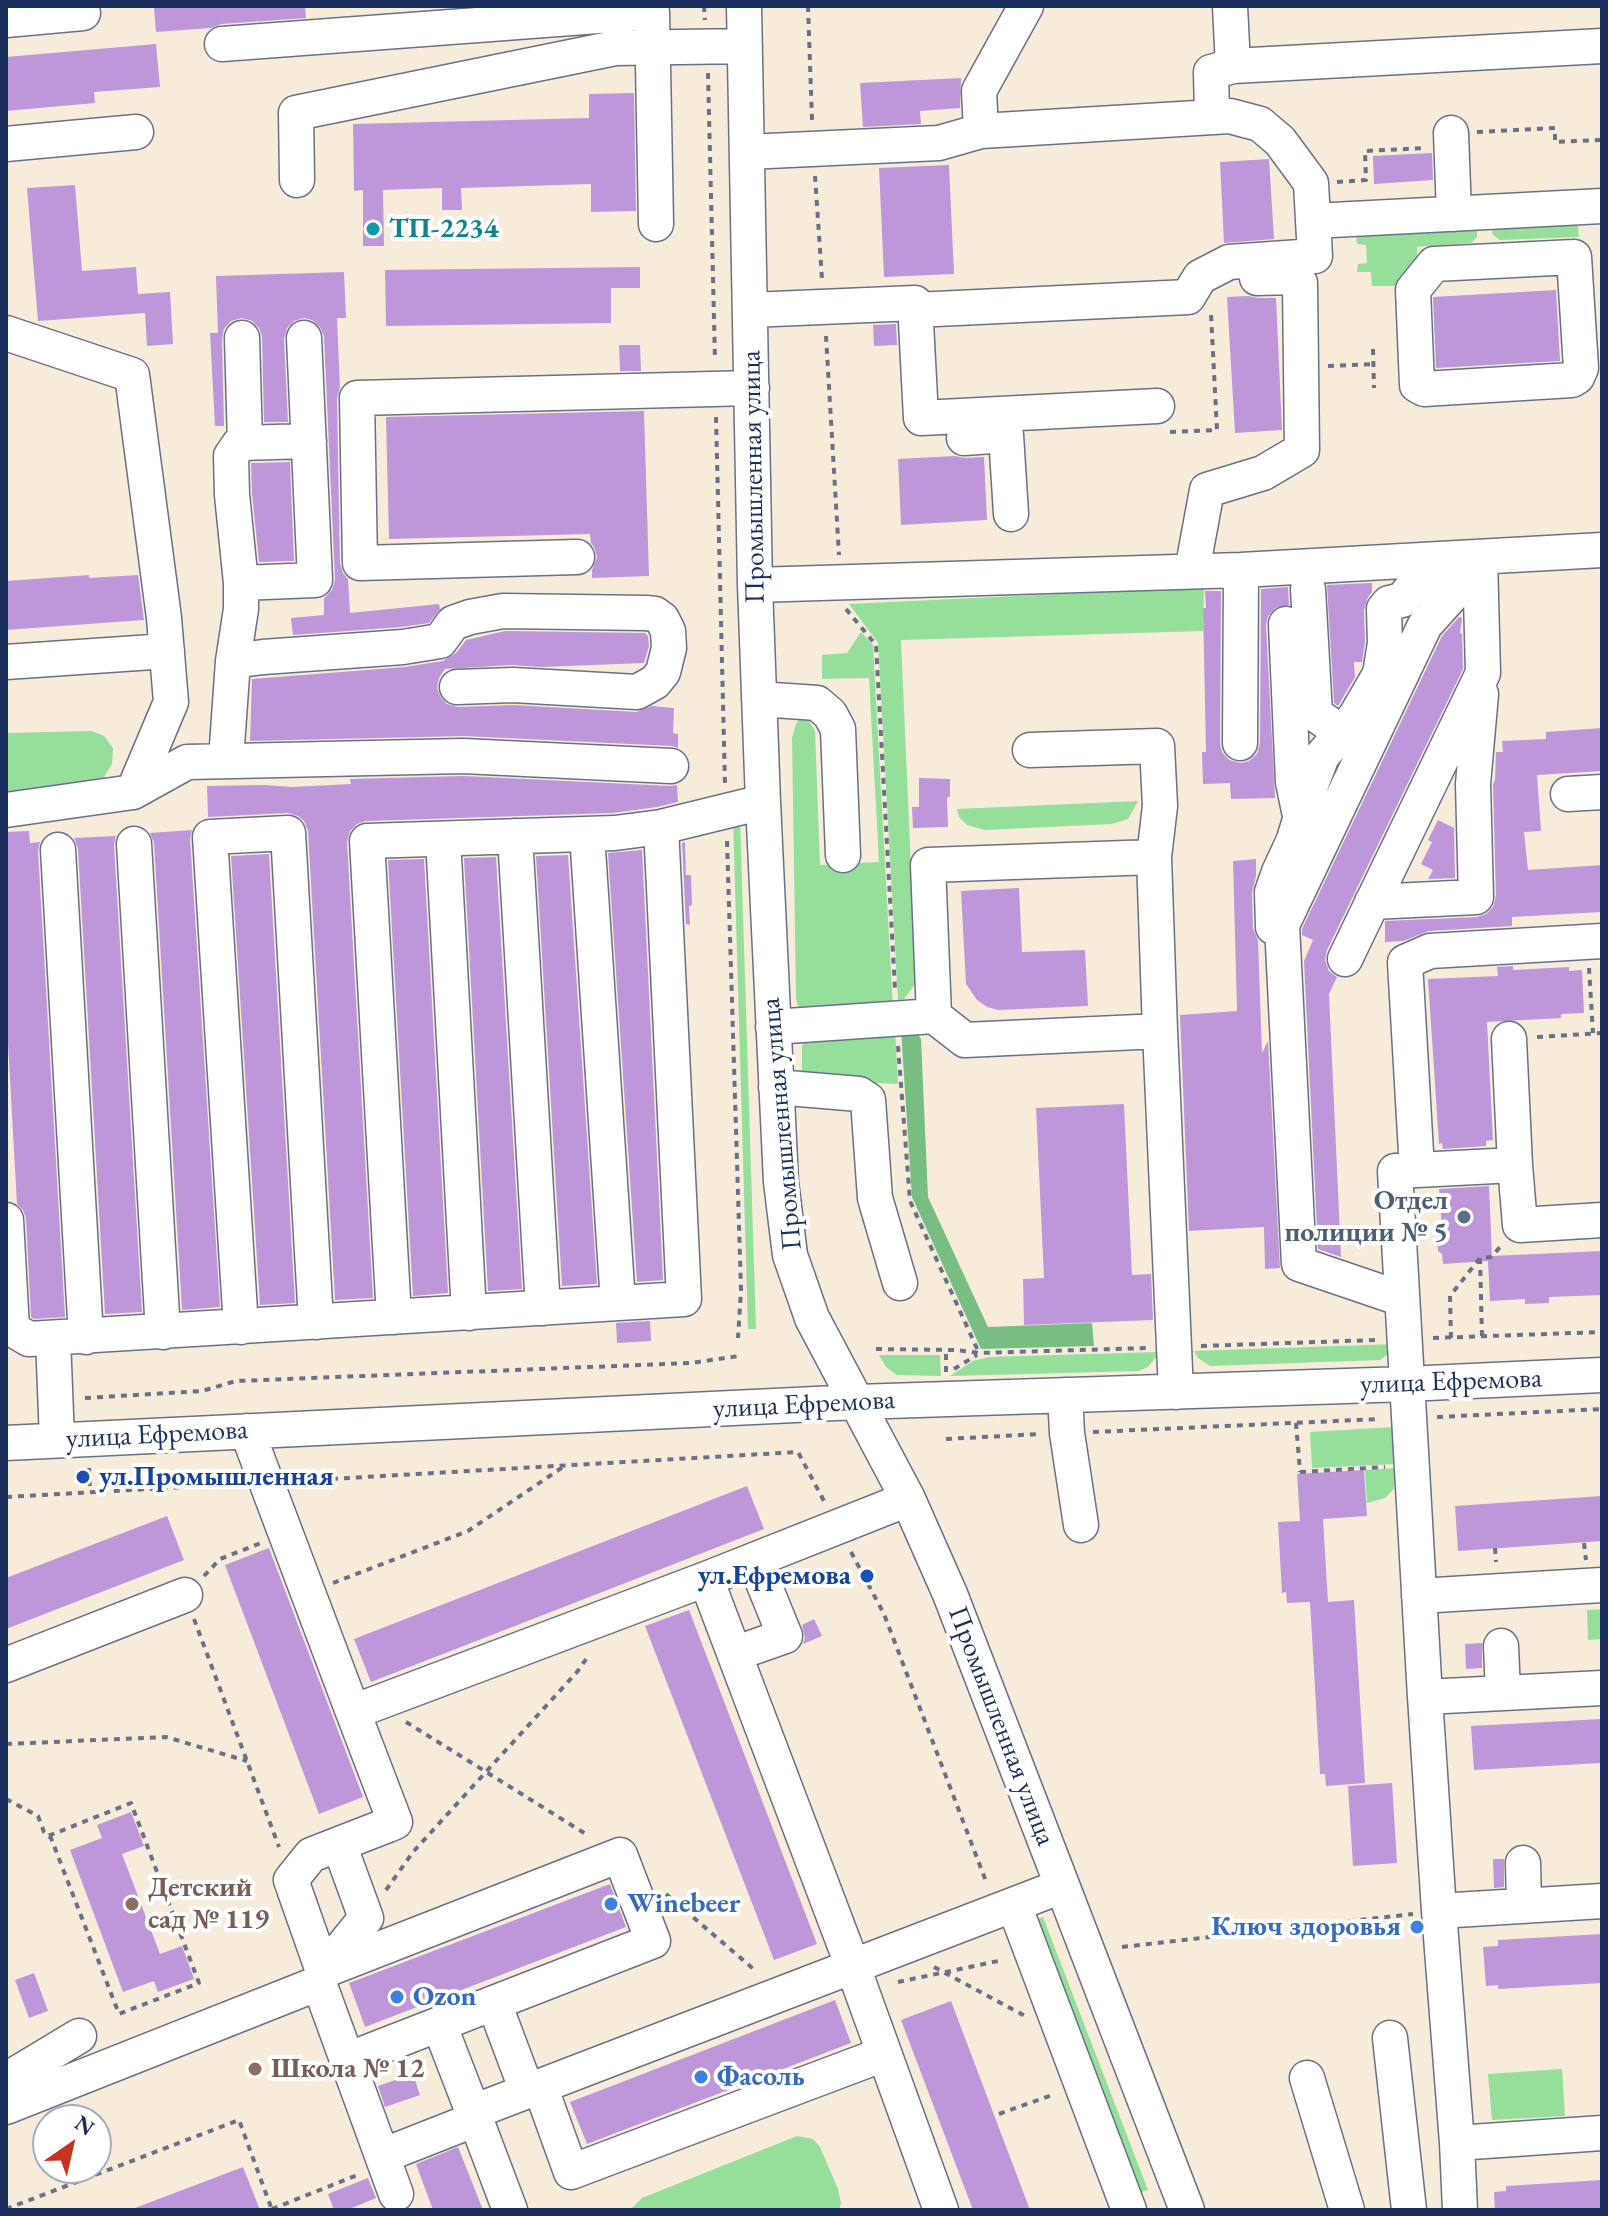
<!DOCTYPE html>
<meta charset="utf-8">
<style>
body{margin:0}
#map{position:relative;width:1608px;height:2216px;overflow:hidden;background:#f7ecda;font-family:"EB Garamond",serif}
canvas{display:block}
.frame{position:absolute;inset:0;border:8px solid #1b2f5e;pointer-events:none}
.north{position:absolute;left:32px;top:2104px;width:80px;height:80px;box-sizing:border-box;background:#fff;border:2px solid #a4acbf;border-radius:50%;rotate:34deg;font-size:22px;font-weight:700;line-height:32px;text-align:center;color:#1b2f5e}
.north::after{content:'';display:block;margin:auto;width:28px;height:36px;background:#c8321e;clip-path:polygon(50% 0,100% 100%,50% 72%,0 100%)}
</style>
<div id="map">
<canvas width="1608" height="2216"></canvas>
<div class="frame"></div>
<div class="north">N</div>
</div>
<script>
const context = document.querySelector('canvas').getContext('2d');
context.lineJoin = 'round';
function fill(path, color) {
  context.fillStyle = color;
  context.fill(path, 'evenodd');
}
function poly(rows) {
  const path = new Path2D();
  for (const r of rows) {
    path.moveTo(r[0], r[1]);
    for (let i = 2; i < r.length; i += 2) path.lineTo(r[i], r[i + 1]);
  }
  return path;
}
function strokePath(path, color, width, dash) {
  context.strokeStyle = color;
  context.lineWidth = width;
  context.lineCap = dash ? 'butt' : 'round';
  context.setLineDash(dash || []);
  context.stroke(path);
}
function write(font, color, halo, rows, align = 'center') {
  context.font = font + ' "EB Garamond",serif';
  context.lineWidth = 8;
  context.setLineDash([]);
  context.textBaseline = 'middle';
  context.strokeStyle = halo;
  context.fillStyle = color;
  for (const [text, x, y, turn = 0] of rows) {
    context.save();
    context.translate(x, y);
    context.rotate((+turn || 0) * Math.PI / 180);
    context.textAlign = isNaN(turn) ? turn : align;
    if (halo) context.strokeText(text, 0, 0);
    context.fillText(text, 0, 0);
    context.restore();
  }
}
const green = poly([
 [1577,214,1579,237,1500,240,1492,234,1493,227],
 [1477,225,1477,237,1471,243,1417,247,1417,260,1403,286,1372,286,1371,272,1357,272,1358,264,1367,263,1366,245,1357,244,1356,235],
 [1204,587,1203,631,901,640,916,983,904,999,898,1000,878,643,849,604],
 [861,632,873,645,893,1009,799,1010,796,999,792,738,796,724,800,719,809,721,815,731,820,865,879,862,869,678,822,679,822,655,847,653],
 [92,731,104,736,113,748,112,764,103,779,6,797,6,733],
 [1138,801,1128,819,1112,824,985,830,967,825,959,817,957,809],
 [733,818,740,818,756,1329,748,1329],
 [895,1030,898,1084,802,1079,802,1047,804,1041],
 [1396,1344,1388,1354,1380,1360,1210,1366,1198,1358,1194,1351],
 [1158,1352,1157,1356,1148,1367,1139,1371,950,1376,973,1361,988,1357],
 [879,1355,940,1355,941,1376,897,1375,886,1367],
 [1394,1427,1396,1464,1312,1468,1310,1432],
 [1396,1468,1397,1476,1393,1490,1385,1498,1367,1503,1365,1470],
 [1602,1609,1602,1639,1588,1640,1587,1610],
 [1043,1917,1148,2190,1136,2194,1032,1921],
 [1562,2069,1565,2116,1492,2120,1488,2074],
 [797,2136,813,2139,820,2147,838,2189,841,2203,839,2210,630,2210,642,2198]
]);
const forest = poly([
 [901,1030,917,1033,921,1039,928,1197,988,1327,1092,1323,1094,1346,981,1349,912,1197]
]);
const building = poly([
 [175,6,305,6,306,18,221,24,211,28,156,32,154,8],
 [156,44,160,87,94,92,95,103,6,111,6,57],
 [961,78,960,108,920,111,921,124,863,127,860,83],
 [634,93,636,211,591,212,591,184,461,188,462,210,442,210,442,188,383,190,384,246,363,246,363,190,354,191,353,124,589,118,589,94],
 [1432,153,1433,180,1374,184,1373,156],
 [1269,159,1274,239,1224,243,1220,162],
 [949,165,954,274,884,277,879,168],
 [75,185,82,271,136,267,138,294,170,292,173,344,147,346,145,313,38,321,27,188],
 [640,267,640,288,611,288,611,323,386,326,385,270],
 [344,272,346,318,337,318,340,388,337,398,340,563,343,573,348,579,350,613,439,604,440,609,429,623,401,627,293,635,291,618,324,615,324,598,332,590,335,580,324,336,320,327,312,320,304,318,294,321,287,328,284,339,288,422,264,422,262,337,259,328,252,321,242,318,231,321,224,329,222,339,224,426,215,426,210,333,218,333,216,276],
 [1556,290,1560,361,1436,368,1433,297],
 [1248,296,1258,298,1276,298,1282,430,1235,433,1227,297],
 [896,324,897,345,874,346,873,325],
 [619,345,640,345,641,371,620,371],
 [644,411,649,576,592,578,592,570,597,557,594,547,591,543,590,534,389,539,386,417],
 [955,456,965,458,984,457,987,520,901,525,898,459],
 [290,462,294,561,259,562,252,494,251,463],
 [89,575,89,578,138,575,144,620,6,630,6,581],
 [1372,583,1372,592,1368,597,1364,610,1365,642,1362,662,1354,662,1355,677,1338,706,1334,703,1327,585],
 [1288,587,1289,605,1275,608,1268,616,1266,625,1275,798,1231,799,1230,783,1203,784,1202,752,1206,752,1203,608,1206,608,1205,591,1221,591,1220,744,1222,752,1229,760,1241,763,1249,761,1257,754,1260,743,1261,589],
 [1459,617,1462,618,1460,633,1462,634,1463,669,1327,950,1325,960,1329,971,1337,977,1329,994,1341,1257,1318,1249,1304,961,1313,940,1302,935,1302,929,1442,636],
 [505,631,645,633,648,636,649,646,644,663,541,667,512,665,445,669,439,678,437,688,441,698,447,704,458,707,513,705,636,712,652,706,674,708,673,733,678,734,678,748,672,746,464,736,250,741,252,679,405,667,443,661,456,653,466,640],
 [1602,728,1602,771,1537,775,1541,831,1524,832,1528,870,1602,865,1602,912,1512,917,1512,926,1429,931,1403,941,1385,942,1385,921,1477,917,1486,914,1493,907,1496,896,1493,785,1495,779,1496,752,1503,752,1502,741,1546,739,1546,732],
 [463,776,670,786,677,785,678,802,657,807,613,813,366,821,357,824,350,831,347,842,373,1298,335,1300,308,831,304,821,298,816,288,813,208,817,207,786,264,785,292,787,351,784,350,779],
 [919,778,950,779,950,797,947,797,948,827,913,828,912,807,919,807],
 [1438,820,1454,828,1455,878,1428,879,1433,870,1421,864,1432,842,1428,840],
 [192,830,190,838,220,1307,182,1310,154,843,150,833],
 [29,831,30,843,40,842,38,851,65,1317,34,1319,31,1317,26,1219,23,1210,17,1204,6,1007,6,832],
 [116,836,114,845,142,1312,105,1314,78,849,74,838],
 [685,842,686,875,691,875,692,905,689,906,690,925,686,924,682,843],
 [642,850,663,1280,637,1282,608,853],
 [269,854,295,1303,260,1305,231,856],
 [568,855,597,1284,562,1286,536,856],
 [496,857,522,1289,488,1291,464,858],
 [424,859,448,1293,413,1296,388,860],
 [1256,859,1256,876,1252,893,1253,928,1258,940,1262,1053,1268,1041,1280,1268,1265,1269,1264,1227,1189,1231,1180,1015,1237,1011,1233,861],
 [1019,888,1022,952,1085,950,1088,1006,998,1010,987,1007,977,1000,966,984,961,891],
 [1513,966,1513,970,1569,967,1569,971,1582,970,1584,1013,1561,1014,1561,1018,1487,1022,1493,1140,1486,1141,1486,1146,1443,1149,1442,1143,1439,1144,1428,979,1498,976,1497,967],
 [1124,1104,1132,1275,1151,1274,1153,1320,1024,1325,1023,1279,1044,1278,1036,1108],
 [1489,1186,1492,1256,1602,1251,1602,1295,1549,1297,1549,1303,1525,1304,1525,1299,1490,1301,1488,1261,1443,1264,1442,1254,1438,1251,1437,1233,1442,1228,1439,1189],
 [650,1321,651,1341,617,1343,616,1323],
 [1364,1470,1367,1516,1323,1519,1328,1602,1354,1600,1365,1783,1326,1786,1325,1774,1320,1774,1310,1602,1287,1603,1286,1592,1282,1593,1278,1522,1300,1521,1297,1474],
 [747,1486,764,1529,371,1682,354,1639],
 [1602,1496,1602,1541,1458,1551,1455,1506],
 [167,1516,184,1560,6,1629,6,1578],
 [269,1548,363,1797,319,1814,225,1565],
 [689,1610,817,1944,774,1960,645,1626],
 [814,1619,822,1636,803,1644,805,1638,802,1625],
 [1482,1643,1482,1668,1466,1669,1465,1644],
 [1602,1719,1602,1763,1474,1770,1471,1726],
 [1392,1783,1397,1863,1353,1866,1348,1786],
 [131,1812,144,1846,122,1854,160,1954,182,1946,194,1979,158,1992,154,1981,123,1992,70,1850,102,1838,97,1825],
 [1493,1859,1504,1859,1504,1887,1494,1888],
 [610,1884,626,1927,365,2027,349,1983],
 [1602,1934,1602,1983,1498,1989,1498,1985,1486,1986,1483,1947,1498,1946,1498,1940],
 [34,1973,48,2011,29,2018,15,1980],
 [835,2000,851,2043,587,2144,570,2102],
 [951,2001,1030,2210,973,2210,901,2020],
 [413,2074,420,2095,385,2107,378,2086],
 [458,2147,483,2210,433,2210,416,2164],
 [243,2167,260,2210,135,2210,135,2208],
 [368,2178,376,2198,347,2210,334,2210,328,2194],
 [1602,2180,1602,2210,1495,2210,1494,2192,1506,2191,1506,2186]
]);
const path = poly([
 [704,6,705,20],
 [808,6,812,120],
 [708,73,715,360],
 [1477,132,1555,128,1555,142,1602,140],
 [815,176,822,279],
 [1337,182,1366,180,1365,151,1426,148],
 [826,336,839,555],
 [1373,349,1374,388],
 [1328,366,1373,364],
 [716,417,725,784],
 [1170,432,1217,430,1211,314],
 [846,609,876,645,895,989],
 [727,841,741,1290,738,1338],
 [1589,968,1593,1033],
 [1537,1037,1602,1033],
 [898,1046,910,1201,979,1353],
 [1482,1336,1480,1258,1491,1257,1502,1245],
 [1433,1338,1602,1332],
 [1451,1338,1450,1296,1480,1258],
 [1201,1346,1376,1340],
 [876,1349,956,1350,979,1353,1148,1348],
 [954,1369,977,1355],
 [946,1372,946,1350],
 [85,1398,202,1391,236,1381,691,1363,739,1356],
 [1437,1417,1602,1409],
 [1296,1423,1300,1472],
 [1093,1432,1380,1419],
 [946,1439,1040,1434],
 [89,1468,90,1492],
 [1300,1472,1385,1467],
 [296,1481,798,1452,824,1501],
 [6,1497,239,1484],
 [1584,1543,1586,1560],
 [1495,1548,1496,1562],
 [851,1552,884,1614,987,1884],
 [204,1576,220,1559,261,1543],
 [333,1583,468,1531,563,1467],
 [194,1619,279,1847],
 [406,1722,589,1836],
 [6,1744,166,1737,247,1761],
 [6,1799,38,1816,44,1832,48,1836,51,1838,119,2014,199,1983,131,1803,48,1836],
 [386,1890,413,1852,577,1672,589,1655],
 [666,1894,757,1972],
 [1122,1947,1413,1914],
 [934,1967,1025,2016],
 [898,1982,1003,1960],
 [999,2114,1055,2094],
 [6,2209,239,2120,272,2210],
 [272,2209,360,2174]
]);
const minor = poly([
 [744,6,755,585,763,802,781,1182,790,1255,812,1318,908,1499,950,1594,1187,2210],
 [6,20,83,13],
 [222,44,652,12,656,224],
 [1233,66,1602,46],
 [1212,116,1211,72,1233,66,1230,6],
 [1451,133,1454,214],
 [6,144,136,132],
 [747,152,939,143,981,131],
 [297,180,296,113,615,48,745,46],
 [1313,221,1602,206],
 [1574,257,1581,368,1577,377,1572,380,1424,389,1417,385,1413,290,1434,264,1574,257],
 [750,310,915,303,921,418,1157,406],
 [915,310,1188,297,1200,277,1229,262,1315,256,1311,183,1280,141,1260,124,1230,116,981,131,979,91,1026,6],
 [6,333,132,375,164,618,171,702,133,792,6,810],
 [242,338,245,443],
 [964,438,1006,435,1011,514],
 [577,557,360,563,357,398,752,388],
 [1192,571,1207,490,1263,473,1302,450,1300,283,1295,277,1257,278],
 [241,583,232,495,231,456,240,443,309,441],
 [755,585,1241,570,1602,550],
 [1308,589,1315,714,1342,733],
 [1286,624,1293,782,1299,811],
 [233,661,263,657,403,647,440,641,453,623,470,617,503,611,646,613,655,614,662,619,668,631,669,648,663,672,655,682,637,692,513,685,457,687],
 [6,662,167,651],
 [759,699,817,703,830,714,838,729,843,855],
 [1240,743,1241,570],
 [226,760,233,661,241,609,241,583,315,580,304,338],
 [133,792,187,762,463,756,671,766],
 [1568,794,1602,792],
 [587,834,618,1303],
 [515,836,543,1308],
 [443,839,469,1313],
 [134,844,163,1332],
 [58,850,86,1337],
 [1372,902,1476,897,1473,784,1481,694],
 [1273,927,1272,892,1279,872,1293,842,1311,785,1322,756,1355,717,1380,674,1385,643,1384,609,1389,603,1402,600,1411,589,1461,585],
 [1345,959,1483,673,1480,558],
 [934,1016,928,865,1154,857],
 [773,1027,934,1016,965,1040,1160,1031,1154,857,1160,806,1157,746,1030,750],
 [1160,1031,1176,1392],
 [1509,1039,1515,1165],
 [776,1087,859,1094,868,1100,875,1198,900,1283],
 [1417,1170,1515,1165,1520,1225,1602,1220],
 [6,1220,12,1329,29,1339,684,1299,661,827],
 [1402,1299,1299,1264,1282,925,1425,625,1461,585,1480,558],
 [394,1317,367,841,615,833,661,827,763,802],
 [241,1327,210,837,288,833,316,1322],
 [53,1338,57,1440],
 [1065,1395,1067,1433,1081,1525],
 [247,1431,353,1712],
 [6,1443,857,1402,1406,1384,1602,1375],
 [706,1579,853,1967,941,2210],
 [1419,1596,1602,1585],
 [1501,1646,1503,1693],
 [751,1648,785,1636,754,1560],
 [6,1665,185,1595],
 [1425,1697,1602,1688],
 [339,1844,366,1918,323,1971,291,1880,311,1855,339,1844,388,1825,395,1822,353,1712,706,1579,908,1499],
 [1523,1863,1524,1906],
 [1014,1905,1129,2210],
 [1439,1911,1602,1901],
 [319,1983,396,2194],
 [494,2003,527,2091],
 [439,2024,473,2112],
 [1390,2038,1409,2210],
 [1307,2078,1347,2210],
 [6,2080,79,2036],
 [540,2086,571,2172,884,2054],
 [6,2107,319,1983,323,1971,620,1855,653,1941,347,2060],
 [1457,2143,1602,2133],
 [382,2156,476,2119],
 [510,2210,473,2112,1062,1886],
 [1460,2210,1457,2143,1439,1911,1425,1697,1395,1171,1417,1170,1405,962,1430,951,1602,941]
]);
const markers = [
 [373,229,8,"#0f9aa8"],
 [1464,1217,8,"#5c6f8a"],
 [83,1477,8,"#1a4fb4"],
 [867,1576,8,"#1a4fb4"],
 [132,1904,8,"#8d6e63"],
 [611,1904,8,"#3f7fe0"],
 [1417,1927,8,"#3f7fe0"],
 [397,1997,8,"#3f7fe0"],
 [255,2069,8,"#8d6e63"],
 [701,2077,8,"#3f7fe0"]
];
const cultureNames = [
 ["ТП-2234",389,229]
];
const streetNames = [
 ["Промышленная улица",754,477,-91],
 ["Промышленная улица",782,1124,-95],
 ["улица Ефремова",1451,1382,-2],
 ["улица Ефремова",804,1405,-3],
 ["улица Ефремова",157,1435,-3],
 ["Промышленная улица",1001,1726,69]
];
const serviceNames = [
 ["Отдел",1448,1201],
 ["полиции № 5",1448,1233]
];
const transitNames = [
 ["ул.Промышленная",99,1477],
 ["ул.Ефремова",851,1576,"right"]
];
const educationNames = [
 ["Детский",148,1888],
 ["сад № 119",148,1920],
 ["Школа № 12",271,2069]
];
const shopNames = [
 ["Winebeer",627,1904],
 ["Ключ здоровья",1401,1927,"right"],
 ["Ozon",413,1997],
 ["Фасоль",717,2077]
];
fill(green, '#96df9a');
fill(forest, '#78be82');
fill(building, '#be97db');
strokePath(minor, '#687189', 37);
strokePath(path, '#687189', 4, [6, 6]);
strokePath(minor, '#fff', 34);
for (const [x, y, r, color] of markers) {
  const dot = new Path2D();
  dot.arc(x, y, r, 0, 2 * Math.PI);
  context.fillStyle = color;
  context.fill(dot);
  strokePath(dot, '#fff', 3);
}
write('bold 28px', '#0d838f', '#fff', cultureNames, 'left');
write('28px', '#1b2f5e', '#fff', streetNames);
write('bold 28px', '#4e5e75', '#fff', serviceNames, 'right');
write('bold 28px', '#164399', '#fff', transitNames, 'left');
write('bold 28px', '#785e54', '#fff', educationNames, 'left');
write('bold 28px', '#366cbe', '#fff', shopNames, 'left');
</script>
